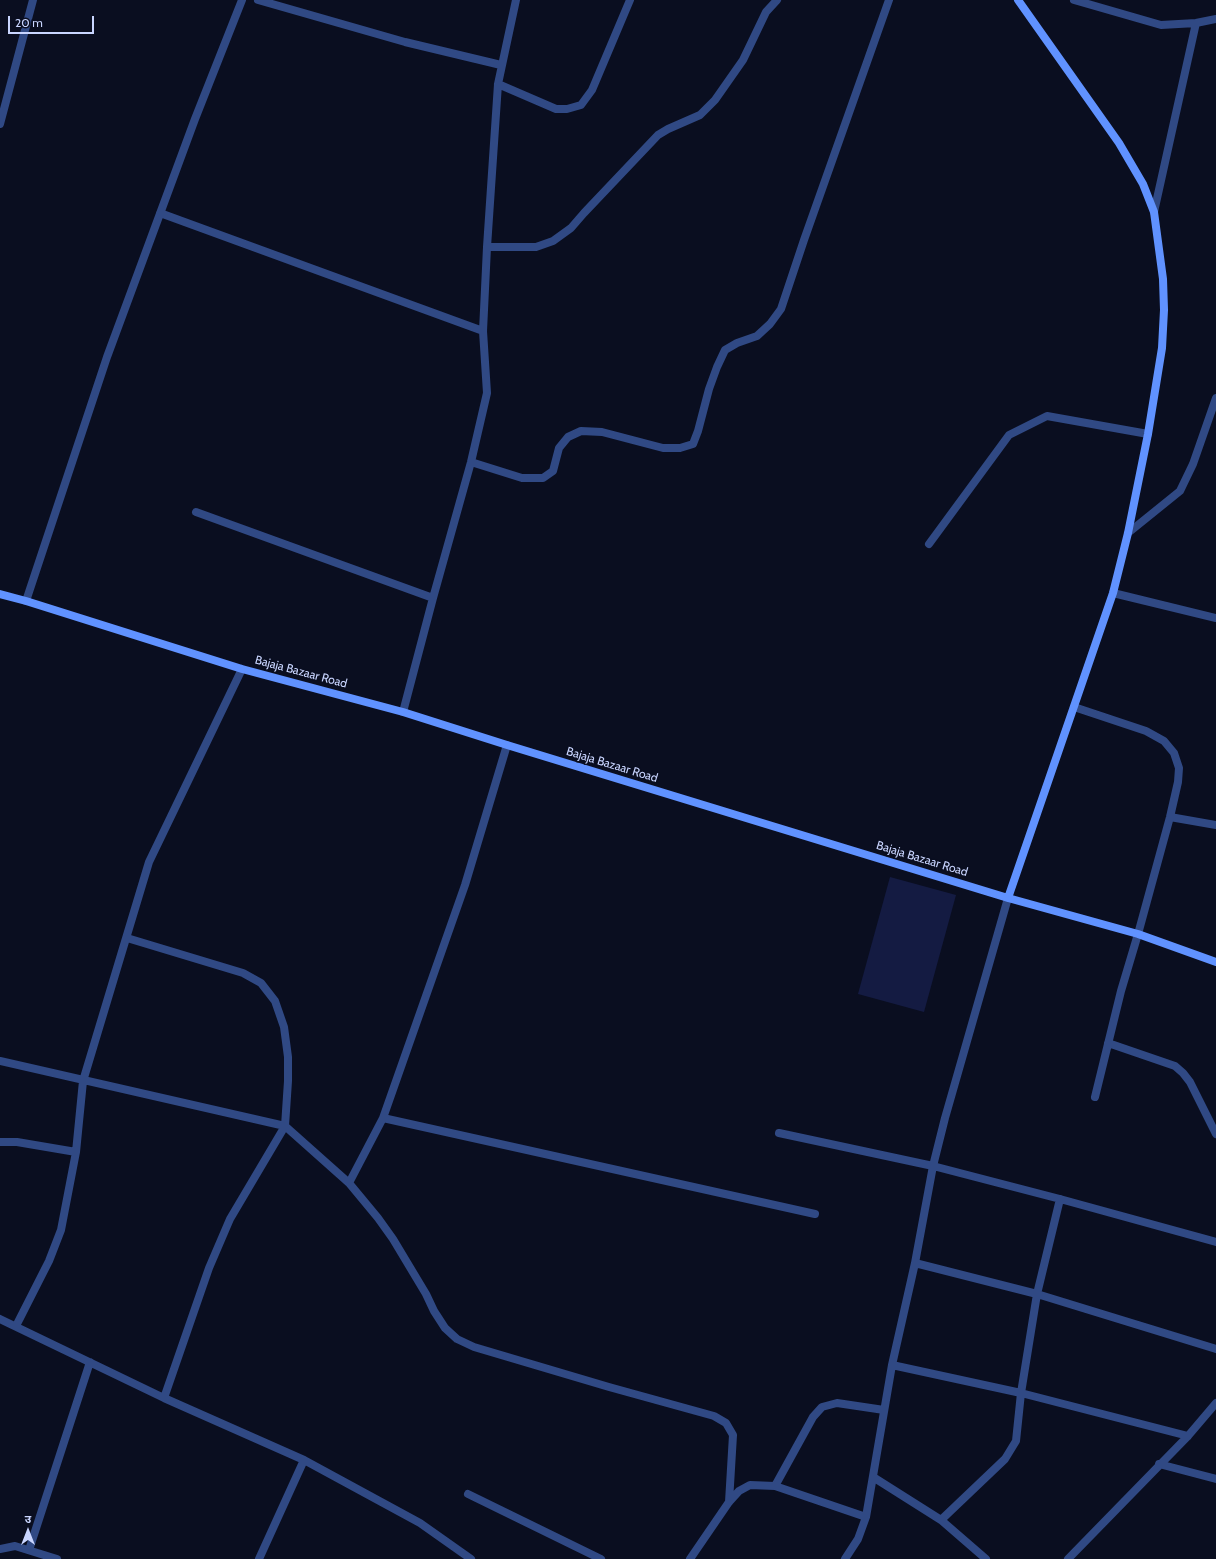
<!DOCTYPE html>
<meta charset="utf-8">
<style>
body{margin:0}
#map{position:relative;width:1216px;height:1559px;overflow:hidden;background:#0a0e20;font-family:Cabin,"Noto Sans Devanagari",sans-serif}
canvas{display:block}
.north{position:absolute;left:8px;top:1511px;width:40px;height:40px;-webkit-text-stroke:3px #0a0e20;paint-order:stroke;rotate:0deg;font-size:11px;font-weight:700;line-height:16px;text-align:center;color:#c9d5ff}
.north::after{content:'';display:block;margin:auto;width:14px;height:18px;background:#c9d5ff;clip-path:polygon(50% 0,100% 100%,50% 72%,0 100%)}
.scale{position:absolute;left:8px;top:16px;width:86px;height:18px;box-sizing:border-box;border:2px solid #c9d5ff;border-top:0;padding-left:5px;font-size:12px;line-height:14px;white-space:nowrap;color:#c9d5ff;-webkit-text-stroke:3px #0a0e20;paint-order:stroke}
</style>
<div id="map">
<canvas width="1216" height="1559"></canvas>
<div class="north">उ</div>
<div class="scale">20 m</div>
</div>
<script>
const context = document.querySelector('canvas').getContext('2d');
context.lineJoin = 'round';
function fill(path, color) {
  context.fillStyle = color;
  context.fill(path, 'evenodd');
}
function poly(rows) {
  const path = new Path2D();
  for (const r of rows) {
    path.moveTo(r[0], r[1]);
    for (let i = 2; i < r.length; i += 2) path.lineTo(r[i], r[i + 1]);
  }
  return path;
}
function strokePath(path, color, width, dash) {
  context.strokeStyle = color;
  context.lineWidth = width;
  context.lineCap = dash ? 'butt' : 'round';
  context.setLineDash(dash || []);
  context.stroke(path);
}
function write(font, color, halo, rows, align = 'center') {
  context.font = font + ' Cabin,sans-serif';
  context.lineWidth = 3;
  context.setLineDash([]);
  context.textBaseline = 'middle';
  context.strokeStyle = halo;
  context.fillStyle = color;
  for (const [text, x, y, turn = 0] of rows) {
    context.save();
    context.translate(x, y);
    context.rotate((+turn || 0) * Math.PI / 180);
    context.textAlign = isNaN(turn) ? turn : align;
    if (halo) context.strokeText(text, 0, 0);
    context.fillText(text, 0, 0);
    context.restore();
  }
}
const building = poly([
 [890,877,956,895,924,1012,858,994]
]);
const street = poly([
 [258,0,405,42,501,65],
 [1074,0,1161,25,1196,23,1216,19],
 [498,84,556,109,567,109,581,105,592,90,630,0],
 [0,124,33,0],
 [1154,212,1196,23],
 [160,213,483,331],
 [487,247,536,247,553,241,571,228,584,213,658,135,668,129,700,115,715,100,743,60,766,12,777,0],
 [471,462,522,478,543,478,553,471,559,448,568,437,581,431,602,432,663,448,680,448,693,444,698,431,709,389,717,367,725,350,737,343,757,336,770,324,781,309,804,240,889,0],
 [196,512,433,598],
 [1128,533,1180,491,1193,464,1216,398],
 [929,544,1009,435,1047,416,1148,434],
 [1113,593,1216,618],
 [26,601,107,357,195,119,242,0],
 [1074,707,1146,731,1164,741,1174,753,1179,768,1178,782,1170,817,1138,934,1121,991,1095,1097],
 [403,712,433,598,471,462,487,393,483,331,487,247,498,84,516,0],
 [1170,817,1216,825],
 [127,938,243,973,261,983,275,1001,284,1027,288,1057,288,1081,285,1126,230,1219,209,1268,164,1398],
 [1108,1043,1175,1066,1183,1073,1190,1082,1216,1134],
 [0,1061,285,1126,349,1183,378,1218,393,1239,426,1294,434,1311,445,1328,457,1339,474,1347,609,1387,714,1416,726,1423,733,1435,729,1502],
 [383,1118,815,1214],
 [779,1133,933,1166,1060,1199,1216,1242],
 [0,1142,17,1142,76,1152],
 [349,1183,383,1118,465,885,507,745],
 [915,1263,1037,1294,1216,1349],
 [0,1319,164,1398,304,1460,420,1523,471,1559],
 [16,1326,49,1261,61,1230,76,1152,83,1081,149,862,242,669],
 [892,1365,1021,1393,1188,1436],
 [1159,1464,1216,1479],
 [873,1477,941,1520,986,1559],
 [775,1486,813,1417,822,1407,837,1403,884,1410],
 [468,1494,601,1559],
 [941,1520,1005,1459,1016,1441,1021,1393,1037,1294,1060,1199],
 [0,1549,15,1546,57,1559],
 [29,1550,90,1362],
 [259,1559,304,1460],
 [690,1559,729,1502,739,1491,750,1485,775,1486,866,1517],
 [845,1559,858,1539,866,1517,892,1365,915,1263,933,1166,945,1118,1008,898],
 [1068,1559,1188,1436,1216,1403]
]);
const secondary = poly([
 [0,594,26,601,242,669,403,712,507,745,1008,898,1138,934,1216,962],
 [1008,898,1113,593,1128,533,1148,434,1162,348,1164,310,1163,279,1154,212,1143,184,1119,143,1018,0]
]);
const streetNames = [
 ["Bajaja Bazaar Road",301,672,15],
 ["Bajaja Bazaar Road",612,765,17],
 ["Bajaja Bazaar Road",922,859,17]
];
fill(building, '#141b42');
strokePath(street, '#304984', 8);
strokePath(secondary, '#6092ff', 8);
write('12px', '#c9d5ff', '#0a0e20', streetNames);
</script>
